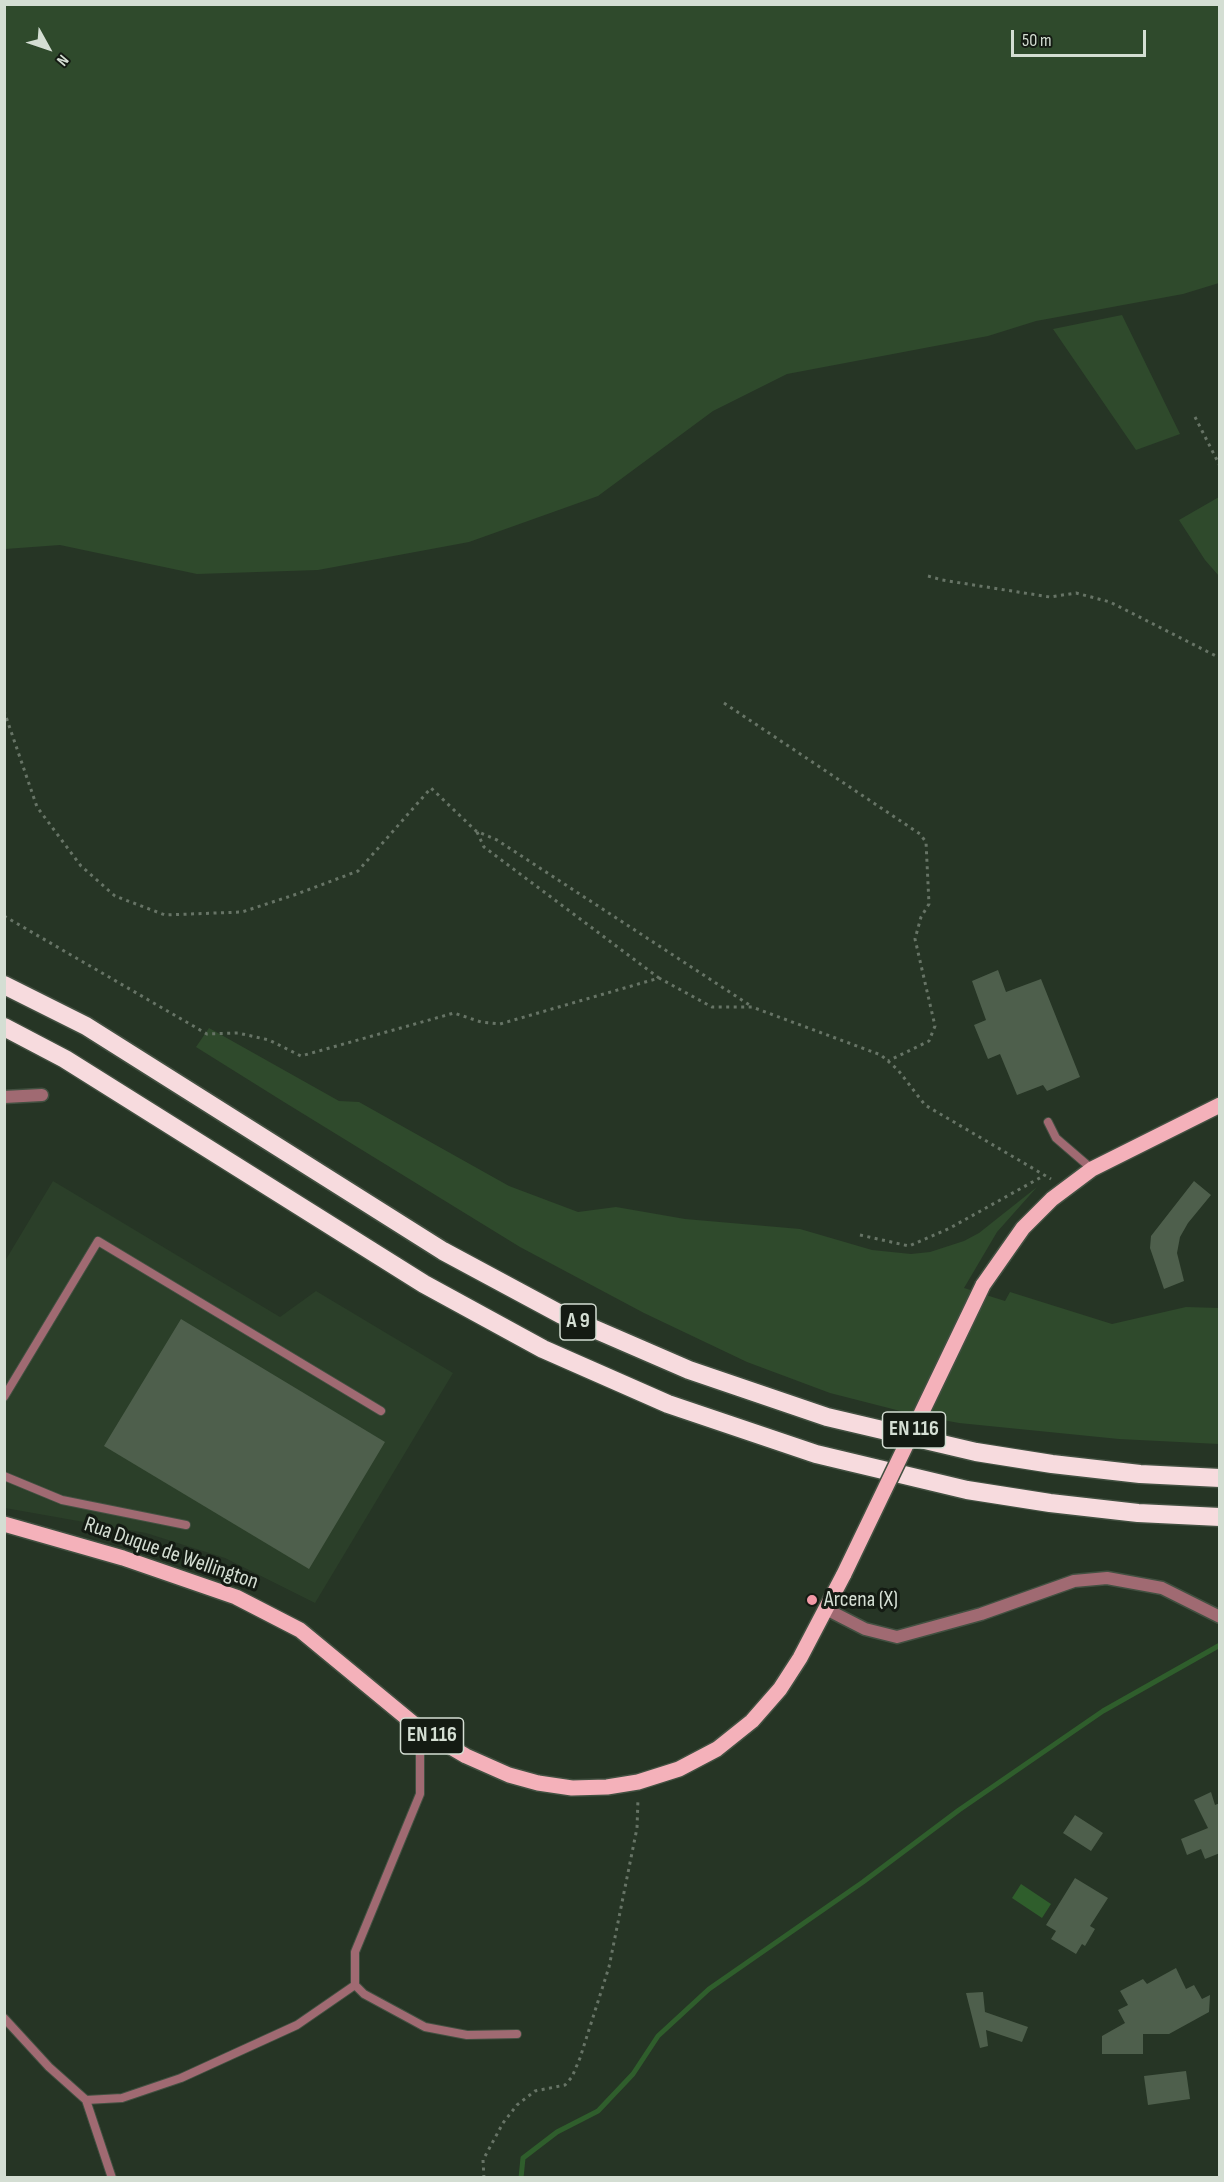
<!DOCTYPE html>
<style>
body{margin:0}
#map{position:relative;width:1224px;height:2182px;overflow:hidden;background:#263525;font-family:"Sofia Sans Condensed",sans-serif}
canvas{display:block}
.frame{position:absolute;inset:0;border:6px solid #d4ded3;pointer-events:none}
.north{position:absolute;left:18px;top:18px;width:60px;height:60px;-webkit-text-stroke:4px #141b13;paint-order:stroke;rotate:130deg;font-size:16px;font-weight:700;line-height:24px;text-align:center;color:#d4ded3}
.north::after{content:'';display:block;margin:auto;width:21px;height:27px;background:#d4ded3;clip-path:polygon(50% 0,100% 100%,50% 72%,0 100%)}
.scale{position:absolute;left:1011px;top:30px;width:135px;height:27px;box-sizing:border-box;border:3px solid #d4ded3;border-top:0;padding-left:8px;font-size:18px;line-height:21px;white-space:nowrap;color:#d4ded3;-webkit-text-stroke:4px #141b13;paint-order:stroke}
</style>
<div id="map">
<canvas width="1224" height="2182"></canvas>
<div class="frame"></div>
<div class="north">N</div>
<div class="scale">50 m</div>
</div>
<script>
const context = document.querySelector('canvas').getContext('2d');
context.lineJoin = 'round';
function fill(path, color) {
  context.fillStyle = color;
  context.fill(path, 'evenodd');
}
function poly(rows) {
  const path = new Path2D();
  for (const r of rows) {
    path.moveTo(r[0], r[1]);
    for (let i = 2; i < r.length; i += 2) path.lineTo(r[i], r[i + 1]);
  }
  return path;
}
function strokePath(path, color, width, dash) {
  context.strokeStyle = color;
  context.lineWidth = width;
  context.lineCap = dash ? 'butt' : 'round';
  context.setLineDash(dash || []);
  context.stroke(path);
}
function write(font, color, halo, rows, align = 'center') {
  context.font = font + ' "Sofia Sans Condensed",sans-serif';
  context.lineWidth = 6;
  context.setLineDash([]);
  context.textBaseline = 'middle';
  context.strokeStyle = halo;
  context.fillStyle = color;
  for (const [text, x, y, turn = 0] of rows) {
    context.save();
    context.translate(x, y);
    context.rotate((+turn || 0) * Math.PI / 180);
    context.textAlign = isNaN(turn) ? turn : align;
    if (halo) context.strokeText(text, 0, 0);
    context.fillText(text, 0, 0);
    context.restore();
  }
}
const built = poly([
 [53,1181,280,1317,316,1291,453,1373,315,1603,225,1558,146,1533,5,1508,5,1261]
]);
const green = poly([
 [5,4,1219,5,1219,283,1183,294,1036,321,988,336,787,374,713,411,598,496,469,542,318,570,197,574,60,545,5,549],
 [1122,315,1180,434,1136,450,1053,329],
 [1219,497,1219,576,1205,560,1179,520],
 [209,1028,339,1101,359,1102,509,1186,578,1212,616,1207,685,1219,800,1229,872,1250,911,1254,930,1252,964,1241,979,1233,1037,1187,997,1232,964,1288,1005,1301,1010,1292,1112,1324,1186,1307,1219,1308,1219,1444,1119,1439,959,1423,916,1415,830,1393,747,1362,644,1313,520,1247,284,1102,196,1047]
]);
const water = poly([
 [1021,1884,1051,1904,1042,1918,1012,1898]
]);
const stream = poly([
 [521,2178,523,2158,557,2132,598,2111,633,2074,658,2036,709,1989,863,1882,959,1810,1103,1711,1220,1645]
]);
const building = poly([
 [998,970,1006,992,1041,979,1080,1077,1047,1091,1043,1085,1017,1095,1000,1054,988,1059,974,1025,986,1020,972,981],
 [1194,1181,1211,1195,1188,1223,1180,1237,1177,1253,1184,1281,1164,1289,1150,1248,1151,1236],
 [181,1319,385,1442,309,1569,104,1446],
 [1211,1792,1215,1805,1220,1803,1220,1853,1205,1859,1201,1849,1187,1855,1181,1839,1208,1828,1194,1800],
 [1075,1815,1103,1833,1091,1851,1063,1833],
 [1075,1878,1108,1898,1090,1926,1095,1929,1085,1946,1082,1944,1076,1954,1051,1939,1056,1931,1046,1925],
 [1176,1968,1186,1989,1194,1985,1202,1999,1210,1995,1209,2012,1169,2034,1143,2034,1143,2054,1102,2054,1102,2036,1125,2023,1118,2010,1128,2005,1120,1991,1143,1979,1147,1984],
 [983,1992,985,2012,1028,2027,1022,2042,986,2030,988,2046,980,2048,966,1993],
 [1186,2071,1190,2099,1148,2105,1144,2076]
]);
const path = poly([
 [1195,417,1220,466],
 [928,576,942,580,1050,597,1076,593,1110,602,1220,658],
 [724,703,920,834,926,842,929,904,921,917,915,939,935,1026,929,1041,888,1061],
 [4,711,37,807,81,866,115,896,165,915,242,912,297,894,358,871,431,788,476,831,497,840,751,1006],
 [477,832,484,847,659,978],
 [4,916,207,1034,238,1033,269,1040,301,1056,454,1013,481,1022,500,1024,659,978,712,1007,752,1007,881,1055,898,1070,925,1105,1051,1179],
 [860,1235,909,1246,950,1228,1045,1175],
 [484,2178,483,2160,503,2123,517,2105,535,2091,565,2085,572,2077,580,2058,609,1967,637,1828,638,1799]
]);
const service = poly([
 [1048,1122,1056,1138,1092,1169],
 [4,1397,98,1241,381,1411],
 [4,1476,62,1500,186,1525],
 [420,1731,420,1794,355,1952,355,1985,364,1994,425,2027,467,2035,517,2034],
 [4,2018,49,2067,86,2100,122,2098,181,2078,297,2025,355,1985],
 [86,2100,112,2178]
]);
const minor = poly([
 [4,1097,42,1095]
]);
const tertiary = poly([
 [826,1609,865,1629,897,1637,981,1614,1074,1581,1107,1578,1162,1588,1220,1617]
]);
const primary = poly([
 [983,1285,1023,1228,1052,1199,1092,1169,1220,1105],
 [4,1524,123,1558,236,1597,300,1630,420,1729,466,1756,509,1775,538,1783,572,1788,607,1787,638,1782,679,1769,717,1749,752,1721,780,1689,800,1658,844,1574]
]);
const motorway = poly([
 [4,985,86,1026,443,1251,562,1315,689,1370,827,1417,976,1452,1052,1464,1140,1474,1220,1478],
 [4,1027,65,1059,424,1284,543,1349,668,1404,816,1454,967,1490,1050,1503,1138,1513,1220,1517]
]);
const primaryBridge = poly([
 [844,1574,983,1285]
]);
const markers = [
 [812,1600,6,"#f39aa7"]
];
const shields = [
 [578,1322,36],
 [914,1430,63],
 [432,1736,63]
];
const shieldNames = [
 ["A 9",578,1322],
 ["EN 116",914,1430],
 ["EN 116",432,1736]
];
const streetNames = [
 ["Rua Duque de Wellington",171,1554,19]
];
const poiNames = [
 ["Arcena (X)",824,1600]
];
fill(built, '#2b3f29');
fill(green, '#2f4a2c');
fill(water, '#2f5e2c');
strokePath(stream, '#2f5e2c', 5);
fill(building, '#4e5f4c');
strokePath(service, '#425041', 10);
strokePath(minor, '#425041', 15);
strokePath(tertiary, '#425041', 15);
strokePath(primary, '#425041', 18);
strokePath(motorway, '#425041', 21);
strokePath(path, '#677466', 3, [3, 4.5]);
strokePath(service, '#a06a72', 8);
strokePath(minor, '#a06a72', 12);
strokePath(tertiary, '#a06a72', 12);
strokePath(primary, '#f4b1ba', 15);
strokePath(motorway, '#f7dbde', 18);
strokePath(primaryBridge, '#425041', 18, []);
strokePath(primaryBridge, '#f4b1ba', 15);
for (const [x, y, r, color] of markers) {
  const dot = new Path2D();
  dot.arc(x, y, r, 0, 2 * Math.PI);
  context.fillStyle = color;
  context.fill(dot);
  strokePath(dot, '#141b13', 2);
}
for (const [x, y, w] of shields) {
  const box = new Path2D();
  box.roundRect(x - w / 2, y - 18, w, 36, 4.5);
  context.fillStyle = '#141b13';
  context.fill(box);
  strokePath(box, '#d4ded3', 1.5);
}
write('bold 21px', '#d4ded3', null, shieldNames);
write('22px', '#d4ded3', '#141b13', streetNames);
write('22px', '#d4ded3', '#141b13', poiNames, 'left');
</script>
